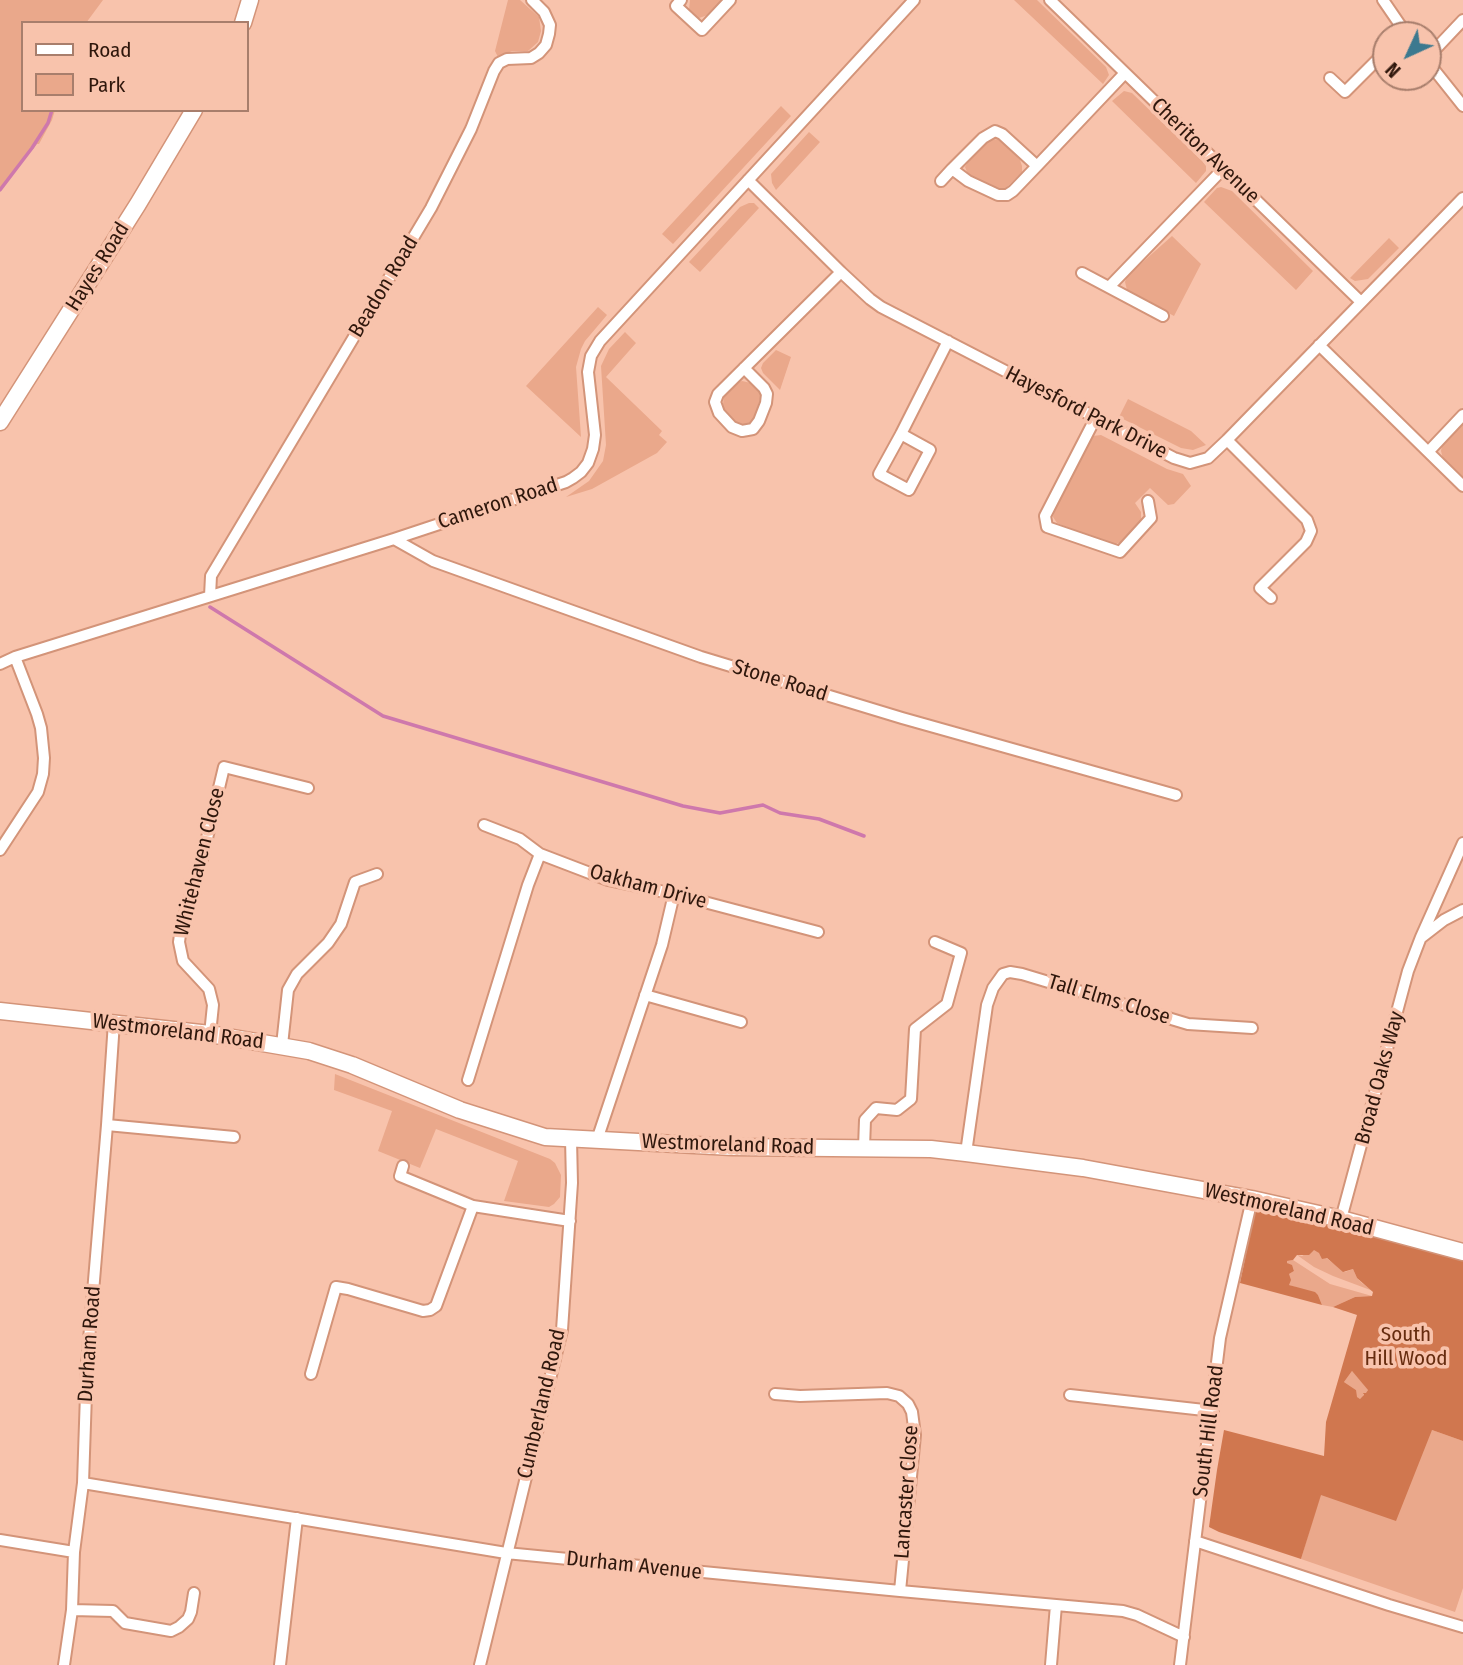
<!DOCTYPE html>
<style>
body{margin:0}
#map{position:relative;width:1463px;height:1665px;overflow:hidden;background:#f8c3ac;font-family:"Fira Sans Condensed",sans-serif}
canvas{display:block}
.legend{position:absolute;left:21px;top:21px;width:228px;height:91px;box-sizing:border-box;background:#f8c3ac;border:2px solid #a87e6c;margin:0;padding:9px 12px;list-style:none;font-size:21px;color:#2f170c}
.legend li{display:flex;align-items:center;gap:14px;height:35px}
.legend b{width:35px;border:2px solid #a87e6c}
.north{position:absolute;left:1372px;top:21px;width:70px;height:70px;box-sizing:border-box;background:#f8c3ac;border:2px solid #a87e6c;border-radius:50%;rotate:225deg;font-size:19px;font-weight:700;line-height:28px;text-align:center;color:#2f170c}
.north::after{content:'';display:block;margin:auto;width:24px;height:32px;background:#3c798f;clip-path:polygon(50% 0,100% 100%,50% 72%,0 100%)}
</style>
<div id="map">
<canvas width="1463" height="1665"></canvas>
<ul class="legend">
<li><b style="height:9px;background:#fff"></b>Road</li>
<li><b style="height:19px;background:#eaa88b"></b>Park</li>
</ul>
<div class="north">N</div>
</div>
<script>
const context = document.querySelector('canvas').getContext('2d');
context.lineJoin = 'round';
function fill(path, color) {
  context.fillStyle = color;
  context.fill(path, 'evenodd');
}
function poly(rows) {
  const path = new Path2D();
  for (const r of rows) {
    path.moveTo(r[0], r[1]);
    for (let i = 2; i < r.length; i += 2) path.lineTo(r[i], r[i + 1]);
  }
  return path;
}
function strokePath(path, color, width, dash) {
  context.strokeStyle = color;
  context.lineWidth = width;
  context.lineCap = dash ? 'butt' : 'round';
  context.setLineDash(dash || []);
  context.stroke(path);
}
function write(font, color, halo, rows, align = 'center') {
  context.font = font + ' "Fira Sans Condensed",sans-serif';
  context.lineWidth = 7;
  context.setLineDash([]);
  context.textBaseline = 'middle';
  context.strokeStyle = halo;
  context.fillStyle = color;
  for (const [text, x, y, turn = 0] of rows) {
    context.save();
    context.translate(x, y);
    context.rotate((+turn || 0) * Math.PI / 180);
    context.textAlign = isNaN(turn) ? turn : align;
    if (halo) context.strokeText(text, 0, 0);
    context.fillText(text, 0, 0);
    context.restore();
  }
}
const green = poly([
 [0,0,103,0,86,23,23,23,23,110,55,110,52,120,39,144,37,144,0,189],
 [508,0,520,0,539,17,541,31,538,42,528,51,512,51,498,57,495,51],
 [690,0,722,0,708,15,699,18,695,17,689,10],
 [1014,0,1037,0,1106,67,1109,75,1103,84],
 [1124,91,1132,93,1203,162,1206,166,1206,171,1196,183,1112,101],
 [781,106,791,116,673,244,662,234],
 [809,132,820,142,776,190,772,183,771,174],
 [993,139,1000,140,1020,160,1022,166,1022,172,1005,189,998,189,972,177,967,172,965,167,969,160,986,142],
 [1221,187,1232,191,1313,271,1296,290,1204,202,1217,188],
 [749,203,754,203,759,208,700,272,689,262,740,207],
 [1172,236,1201,264,1174,316,1131,293,1127,290,1125,282,1127,276],
 [1389,238,1399,248,1368,279,1355,281,1350,278],
 [598,307,607,315,585,341,581,349,576,367,581,437,526,386],
 [625,332,636,343,606,377,662,431,659,435,667,442,657,453,592,489,566,497,589,481,603,461,606,445,601,366,609,349],
 [776,350,791,357,780,390,763,373,761,368,763,363],
 [742,381,751,383,760,392,761,396,754,418,751,423,744,425,738,424,724,409,723,404,724,396,737,383],
 [1128,399,1191,431,1206,445,1193,450,1181,448,1119,417],
 [1463,422,1463,479,1443,459,1441,451,1442,445],
 [1101,435,1167,469,1183,474,1191,486,1174,504,1168,505,1150,488,1135,503,1141,512,1141,519,1138,524,1123,541,1116,544,1109,544,1057,523,1053,517,1054,509,1093,436],
 [335,1074,550,1159,555,1163,561,1175,560,1197,554,1204,549,1207,504,1201,518,1161,436,1129,420,1168,378,1151,392,1111,334,1090],
 [1314,1249,1345,1272,1353,1269,1357,1278,1362,1283,1373,1291,1333,1276,1314,1267,1297,1255,1302,1256],
 [1293,1260,1330,1284,1372,1296,1355,1297,1333,1307,1322,1305,1318,1295,1289,1285,1289,1274,1294,1271,1293,1268,1287,1263,1287,1261],
 [1352,1371,1368,1389,1367,1394,1363,1394,1364,1396,1360,1399,1356,1397,1356,1390,1344,1382],
 [1432,1430,1463,1441,1463,1588,1455,1612,1301,1559,1320,1495]
]);
const forest = poly([
 [1256,1205,1463,1258,1463,1441,1432,1430,1396,1521,1321,1495,1301,1559,1219,1532,1209,1527,1217,1470,1224,1430,1324,1456,1326,1422,1357,1315,1333,1307,1355,1297,1372,1296,1373,1292,1357,1278,1353,1269,1343,1272,1327,1258,1322,1259,1319,1253,1314,1250,1309,1255,1297,1255,1293,1260,1287,1261,1287,1263,1292,1265,1294,1271,1289,1274,1291,1280,1289,1285,1315,1292,1318,1295,1322,1305,1240,1283],
 [1352,1371,1368,1390,1366,1393,1363,1393,1364,1395,1360,1399,1357,1397,1356,1390,1344,1382]
]);
const stream = poly([
 [0,190,32,148,48,123,52,110],
 [210,607,383,716,683,806,720,813,763,805,780,813,819,819,864,836]
]);
const street = poly([
 [681,0,676,6,702,30,730,0],
 [1050,0,1361,302],
 [1383,0,1407,35],
 [1428,57,1463,20],
 [1428,62,1463,106],
 [1330,78,1345,92,1386,51],
 [1037,166,1013,191,1007,195,998,195,968,181,952,169,983,138,995,131,1002,134,1037,166,1125,73],
 [748,180,841,272,870,299,881,307,1174,458,1190,463,1208,458,1227,440,1463,198],
 [941,181,952,169],
 [1082,273,1163,316],
 [1109,287,1223,169],
 [1319,345,1463,486],
 [744,368,764,388,767,394,766,403,759,421,753,429,742,431,732,427,719,413,715,402,718,394,841,272],
 [1095,419,1045,516,1047,527,1120,552,1151,518,1148,501],
 [901,434,930,450,909,490,879,474,901,434,948,341],
 [1227,440,1307,520,1311,531,1306,542,1260,588,1271,598],
 [1429,451,1463,415],
 [394,539,433,561,701,657,902,718,1176,795],
 [210,596,211,576,431,208,471,129,494,71,499,63,507,59,531,58,539,53,546,45,549,34,550,25,544,12,532,0],
 [0,664,15,657,394,539,566,482,573,478,581,472,588,463,593,449,595,435,588,372,591,356,600,341,914,0],
 [484,825,520,839,540,854,608,880,674,894,818,932],
 [0,850,38,792,43,774,44,758,41,728,37,714,15,657],
 [1422,937,1444,920,1463,910],
 [645,995,741,1022],
 [210,1034,213,1005,209,989,183,961,179,942,181,927,202,859,224,767,308,788],
 [282,1045,288,990,297,974,328,943,341,924,355,882,377,874],
 [468,1080,528,885,540,854],
 [107,1125,234,1137],
 [597,1140,662,945,674,894],
 [864,1148,865,1120,876,1108,897,1110,911,1099,915,1029,947,1004,961,953,935,942],
 [966,1153,987,1005,993,988,1003,974,1010,972,1022,974,1188,1024,1252,1028],
 [403,1166,400,1176,473,1206,570,1221],
 [1341,1219,1408,971,1421,937,1463,843],
 [311,1374,336,1287,348,1289,423,1311,430,1310,436,1306,473,1206],
 [775,1394,800,1396,887,1393,899,1396,908,1404,912,1412,915,1435,900,1591],
 [1070,1395,1213,1411],
 [83,1483,506,1553,900,1591,1123,1611,1137,1615,1184,1637],
 [0,1540,74,1552],
 [1195,1541,1389,1605,1463,1627],
 [72,1610,113,1611,125,1623,171,1631,179,1627,188,1619,191,1612,194,1593],
 [64,1665,72,1610,74,1552,83,1483,87,1364,107,1125,114,1022],
 [280,1665,297,1518],
 [480,1665,562,1330,572,1183,571,1139],
 [1051,1665,1056,1605],
 [1180,1665,1220,1338,1252,1199]
]);
const secondary = poly([
 [243,23,250,0],
 [0,422,138,204,194,110],
 [0,1011,210,1034,309,1051,352,1065,460,1110,545,1137,732,1147,931,1149,966,1153,1083,1168,1252,1199,1341,1219,1463,1252]
]);
const streetNames = [
 ["Cheriton Avenue",1205,151,44],
 ["Hayes Road",98,267,-58],
 ["Beadon Road",384,287,-59],
 ["Hayesford Park Drive",1086,413,27],
 ["Cameron Road",498,504,-18],
 ["Stone Road",780,681,17],
 ["Whitehaven Close",200,862,-76],
 ["Oakham Drive",648,887,15],
 ["Tall Elms Close",1109,1000,17],
 ["Westmoreland Road",178,1032,7],
 ["Broad Oaks Way",1380,1078,-75],
 ["Westmoreland Road",728,1145,2],
 ["Westmoreland Road",1289,1210,13],
 ["Durham Road",90,1344,-86],
 ["Cumberland Road",542,1404,-77],
 ["South Hill Road",1209,1431,-83],
 ["Lancaster Close",907,1492,-86],
 ["Durham Avenue",634,1566,6]
];
const parkNames = [
 ["South",1406,1335],
 ["Hill Wood",1406,1359]
];
fill(green, '#eaa88b');
fill(forest, '#d0774f');
strokePath(stream, '#ce78ac', 3.5);
strokePath(street, '#d39479', 14);
strokePath(secondary, '#d39479', 19);
strokePath(street, '#fff', 10);
strokePath(secondary, '#fff', 16);
write('21px', '#2f170c', '#f8c3ac', streetNames);
write('21px', '#662c0f', '#f8c3ac', parkNames);
</script>
